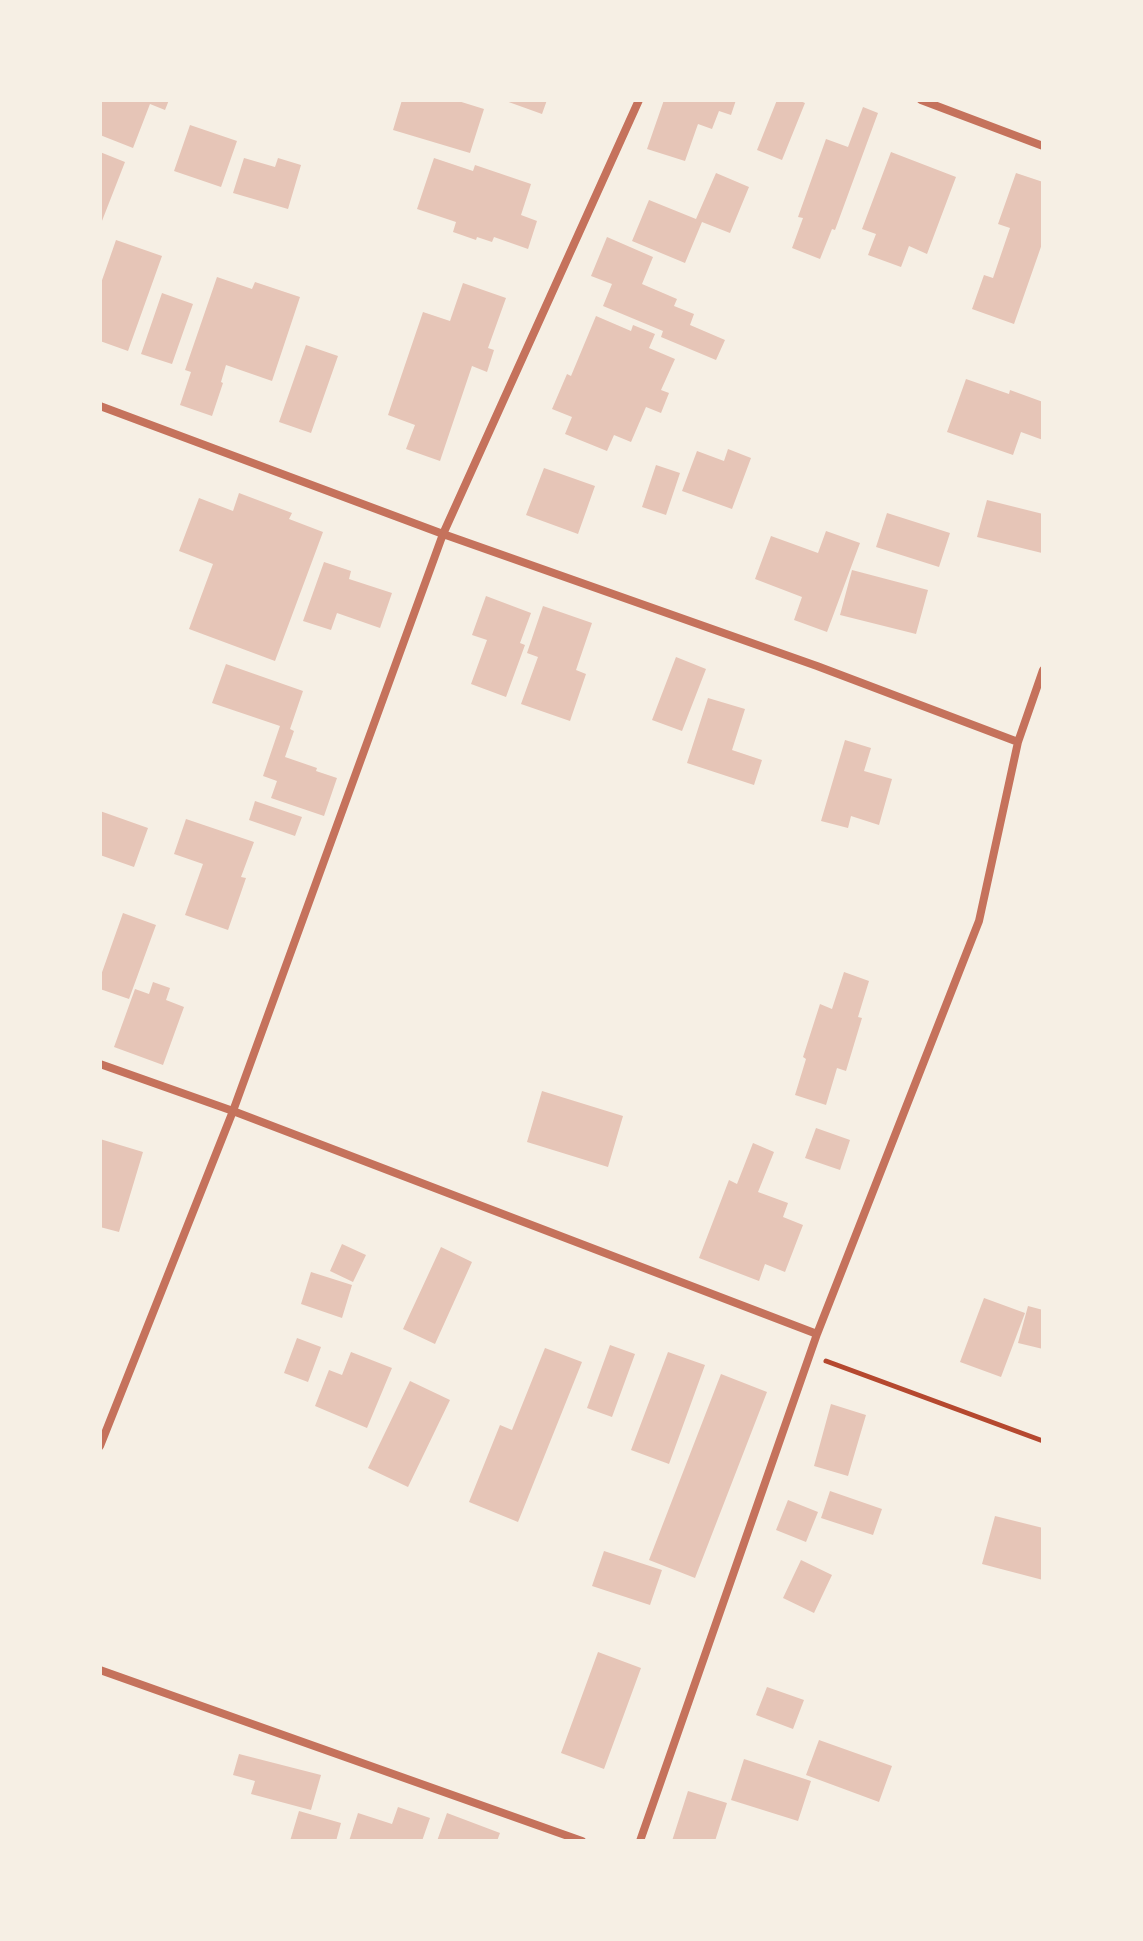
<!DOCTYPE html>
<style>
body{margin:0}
#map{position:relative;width:1143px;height:1941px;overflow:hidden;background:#f6efe4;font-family:Figtree,sans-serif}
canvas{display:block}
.frame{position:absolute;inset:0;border:102px solid #f6efe4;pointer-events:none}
</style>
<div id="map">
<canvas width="1143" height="1941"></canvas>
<div class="frame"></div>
</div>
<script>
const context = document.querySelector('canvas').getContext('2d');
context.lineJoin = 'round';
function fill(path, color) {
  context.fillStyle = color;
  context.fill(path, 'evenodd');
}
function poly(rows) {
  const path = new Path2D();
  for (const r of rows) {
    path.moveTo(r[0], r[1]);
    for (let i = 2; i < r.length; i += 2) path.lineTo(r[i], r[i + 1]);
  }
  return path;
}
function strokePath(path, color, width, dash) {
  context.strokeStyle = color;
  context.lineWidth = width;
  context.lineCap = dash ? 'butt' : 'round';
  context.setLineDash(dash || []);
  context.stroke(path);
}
const building = poly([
 [100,100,169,100,165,110,150,104,133,148,100,135],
 [402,100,455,100,484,109,470,153,393,130],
 [503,100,547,100,542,114],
 [664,100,736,100,731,115,719,111,712,129,698,124,685,161,647,149],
 [777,100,798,100,805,103,782,160,757,150],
 [863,107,878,113,835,230,832,229,820,259,792,248,803,218,798,217,826,139,848,147],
 [190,125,237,141,221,187,174,171],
 [100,152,125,162,100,226],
 [891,152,956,177,927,254,909,246,901,267,868,255,876,234,862,229],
 [244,158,275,167,278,158,301,165,288,209,233,193],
 [434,158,473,171,475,165,531,184,521,215,537,221,528,249,494,237,492,242,477,237,476,240,453,232,456,222,417,209],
 [716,173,749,187,730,233,702,222,685,263,632,241,649,200,696,219],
 [1016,173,1043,182,1043,241,1014,324,972,309,984,275,993,278,1010,228,998,224],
 [607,237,653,257,642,284,677,299,674,306,694,314,690,325,725,340,716,360,661,337,663,331,603,306,612,284,591,276],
 [116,240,162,256,128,351,100,341,100,286],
 [217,277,252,289,255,282,300,297,272,381,226,365,221,382,223,383,212,416,180,405,191,372,185,370],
 [463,283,506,298,488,348,494,350,487,372,472,366,440,461,406,449,415,425,388,415,423,312,450,321],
 [162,293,193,304,172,364,141,354],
 [596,316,631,331,633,325,655,334,649,348,675,359,661,390,669,393,661,413,646,407,631,442,614,435,607,451,565,434,572,417,552,409,567,374,571,376],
 [306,345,338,356,311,433,279,422],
 [966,379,1009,394,1010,390,1043,402,1043,440,1021,432,1013,455,947,432],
 [728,449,751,458,732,509,682,491,697,451,724,461],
 [656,465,680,473,666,515,642,507],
 [544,468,595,486,578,534,526,515],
 [239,493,292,513,289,519,323,532,275,661,189,629,213,564,179,551,199,498,233,511],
 [987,500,1043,514,1042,553,977,537],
 [887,513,950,533,939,567,876,547],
 [826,531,860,543,827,632,794,620,802,597,755,579,771,536,818,553],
 [324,562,351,571,349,579,392,593,380,628,337,613,331,630,303,621],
 [852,570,928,590,916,634,840,615],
 [486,596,531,613,520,643,525,645,506,697,471,684,487,640,472,635],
 [543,606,592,623,576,670,586,674,570,721,521,704,538,657,527,653],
 [676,657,706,669,682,731,652,720],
 [226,664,303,691,290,729,294,731,285,757,317,768,316,771,337,778,324,816,271,798,277,781,263,776,280,726,212,703],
 [708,698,745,709,732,750,762,760,754,785,687,763],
 [845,740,871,748,864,771,892,779,879,825,851,816,848,828,821,821],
 [255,801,302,817,295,836,249,820],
 [100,811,148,828,134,867,100,855],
 [186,819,254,842,241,877,246,878,228,930,185,915,203,864,174,854],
 [123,913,156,925,129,999,100,989,100,978],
 [844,972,869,981,858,1017,862,1018,846,1071,837,1068,826,1105,795,1095,806,1059,803,1057,820,1004,832,1009],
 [153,982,170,988,166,1000,184,1007,163,1065,114,1047,135,989,149,994],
 [542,1091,623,1116,608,1167,527,1142],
 [816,1128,850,1140,840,1170,805,1158],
 [100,1139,143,1152,119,1232,100,1227],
 [753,1143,774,1152,758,1192,788,1203,783,1217,803,1225,785,1272,765,1264,759,1281,699,1258,729,1180,737,1184],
 [342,1244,366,1255,353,1282,330,1271],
 [441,1247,472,1262,435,1344,403,1329],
 [311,1272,352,1285,342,1318,301,1304],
 [984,1298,1025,1313,1001,1377,960,1362],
 [1028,1306,1043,1310,1043,1349,1018,1343],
 [297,1338,321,1347,308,1382,284,1373],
 [610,1345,635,1354,612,1417,587,1408],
 [545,1348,582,1362,518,1522,469,1502,500,1425,512,1430],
 [351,1352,392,1368,367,1428,315,1406,329,1370,342,1375],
 [668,1352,705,1365,669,1464,631,1450],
 [721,1374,767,1392,695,1578,649,1560],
 [410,1381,450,1400,408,1487,368,1468],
 [831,1404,866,1415,848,1476,814,1466],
 [830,1491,882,1509,873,1535,821,1518],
 [788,1500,818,1512,806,1542,776,1530],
 [995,1516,1043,1528,1043,1580,982,1564],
 [604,1551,662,1570,650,1605,592,1586],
 [801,1560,832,1575,814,1613,783,1598],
 [598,1652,641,1668,604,1769,561,1753],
 [767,1687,804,1700,793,1729,756,1715],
 [819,1740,892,1766,879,1802,806,1775],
 [239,1754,321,1775,311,1810,251,1794,255,1781,233,1775],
 [744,1759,811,1781,798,1821,731,1800],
 [688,1791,727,1803,715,1841,672,1841],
 [398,1807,430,1818,422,1841,349,1841,358,1813,392,1824],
 [299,1811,341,1823,336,1841,290,1841],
 [447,1813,500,1833,497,1841,437,1841]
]);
const path = poly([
 [826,1361,1043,1441]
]);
const minor = poly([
 [921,100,1043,146],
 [100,406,443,534,817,666,1018,742],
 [100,1064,233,1111,817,1334],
 [100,1446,233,1111,443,534,639,100],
 [100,1670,582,1841],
 [640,1841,817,1334,979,921,1018,742,1043,670]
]);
fill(building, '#e6c5b7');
strokePath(path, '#b5482f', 5);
strokePath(minor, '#c5725c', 8);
</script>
